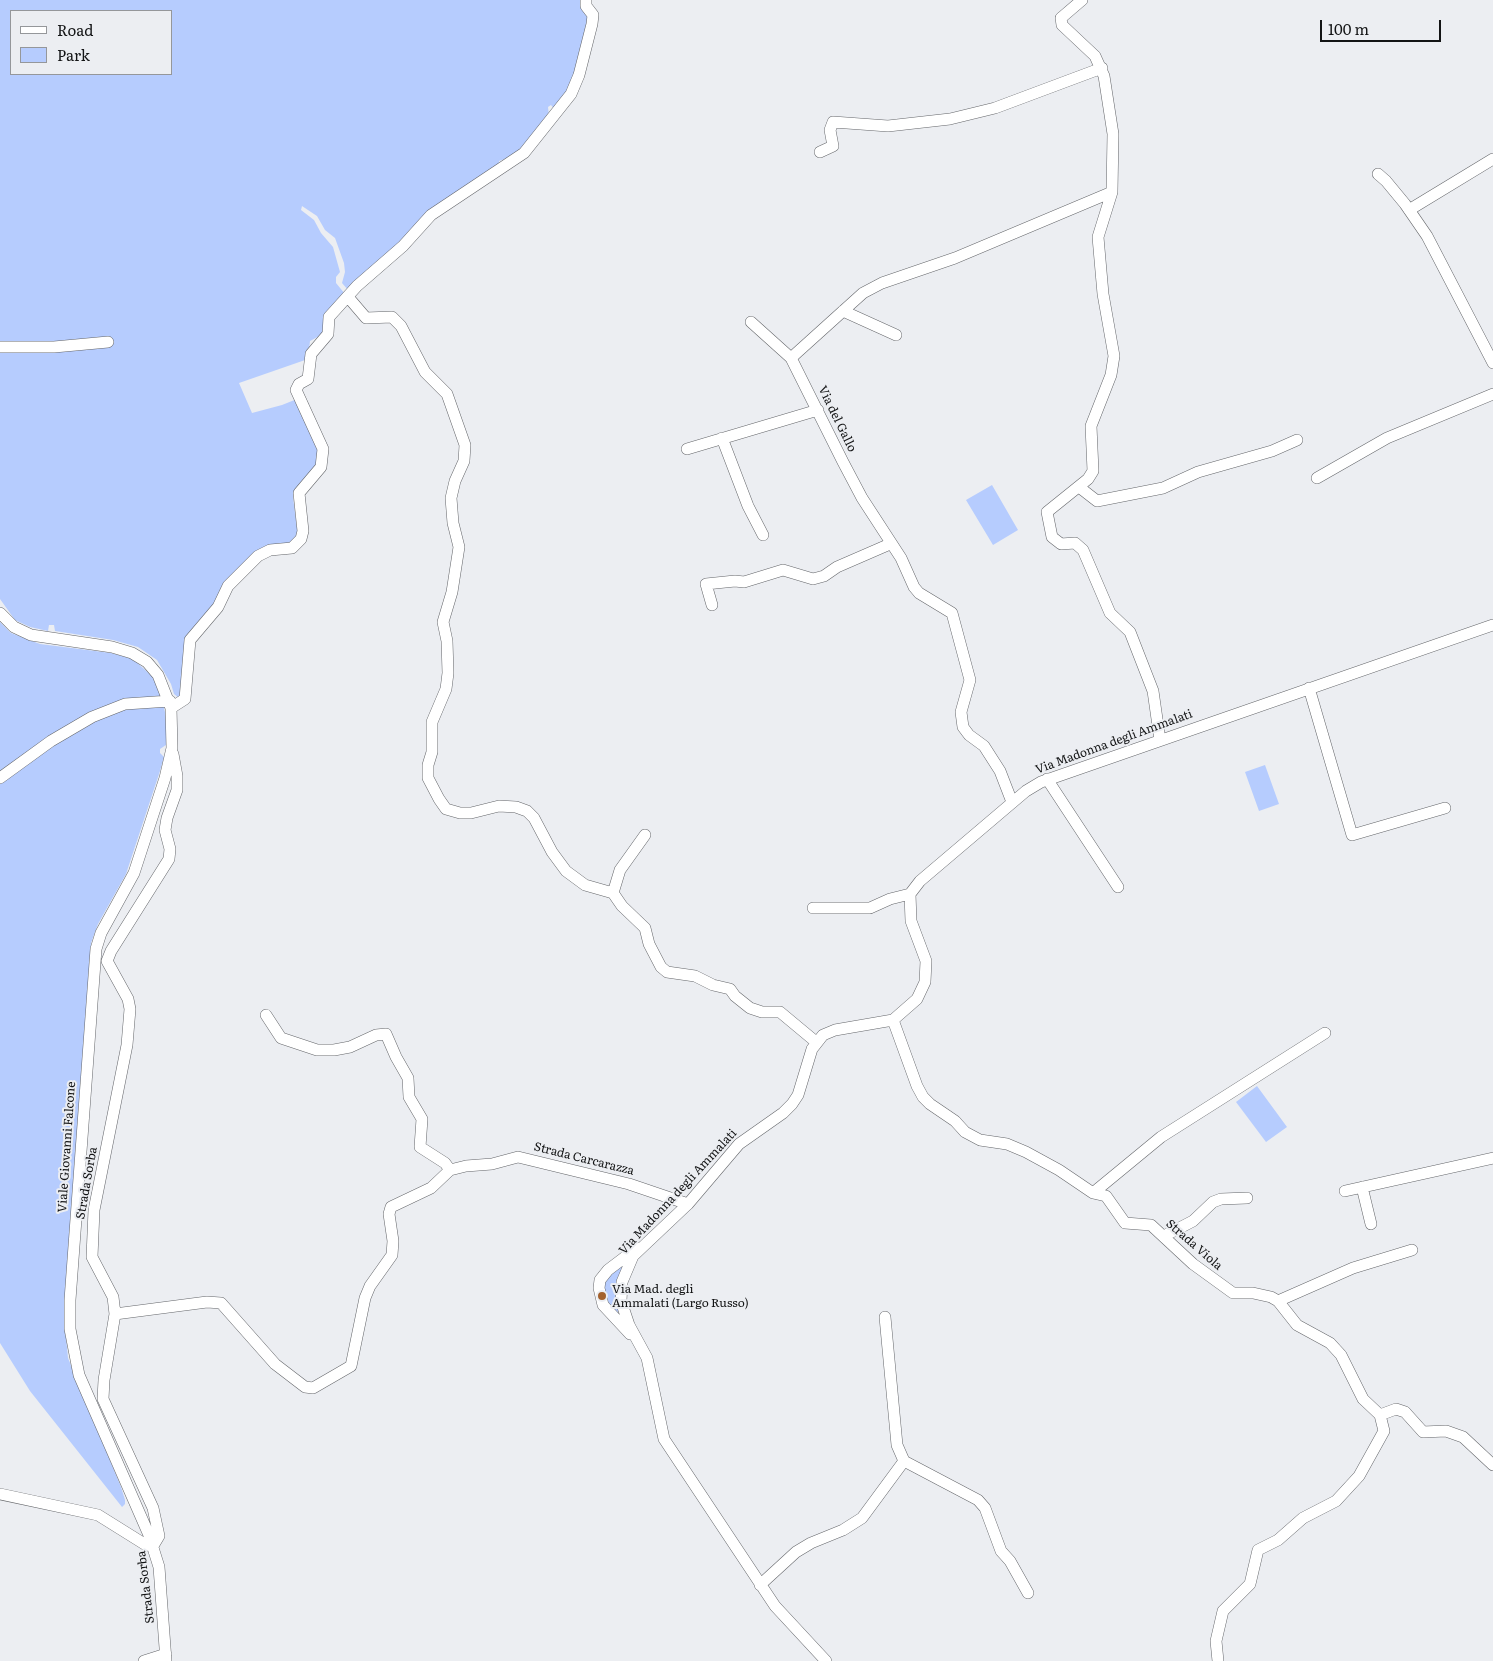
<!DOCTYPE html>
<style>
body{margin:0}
#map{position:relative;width:1493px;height:1661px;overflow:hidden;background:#eceef2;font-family:Literata,serif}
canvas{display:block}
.legend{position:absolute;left:10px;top:10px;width:162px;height:65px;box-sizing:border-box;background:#eceef2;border:1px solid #95979a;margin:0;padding:6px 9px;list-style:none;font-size:15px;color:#131415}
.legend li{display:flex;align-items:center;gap:10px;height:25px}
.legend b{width:25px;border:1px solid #95979a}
.scale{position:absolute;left:1320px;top:20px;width:121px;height:22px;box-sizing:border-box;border:2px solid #131415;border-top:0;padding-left:6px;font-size:15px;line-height:18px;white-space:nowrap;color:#131415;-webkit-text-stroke:4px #eceef2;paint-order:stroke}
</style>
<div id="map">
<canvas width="1493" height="1661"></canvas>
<ul class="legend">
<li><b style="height:6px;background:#fff"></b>Road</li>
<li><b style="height:14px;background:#b6ccfe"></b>Park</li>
</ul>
<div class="scale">100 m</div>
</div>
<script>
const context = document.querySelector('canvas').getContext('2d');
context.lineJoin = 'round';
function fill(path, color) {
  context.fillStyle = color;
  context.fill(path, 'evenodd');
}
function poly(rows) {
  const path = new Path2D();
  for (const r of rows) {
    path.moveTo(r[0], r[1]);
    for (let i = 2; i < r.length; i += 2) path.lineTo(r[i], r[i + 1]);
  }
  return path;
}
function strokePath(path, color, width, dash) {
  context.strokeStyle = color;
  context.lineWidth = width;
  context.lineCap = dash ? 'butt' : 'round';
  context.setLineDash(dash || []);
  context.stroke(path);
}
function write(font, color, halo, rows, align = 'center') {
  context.font = font + ' Literata,serif';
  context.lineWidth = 4;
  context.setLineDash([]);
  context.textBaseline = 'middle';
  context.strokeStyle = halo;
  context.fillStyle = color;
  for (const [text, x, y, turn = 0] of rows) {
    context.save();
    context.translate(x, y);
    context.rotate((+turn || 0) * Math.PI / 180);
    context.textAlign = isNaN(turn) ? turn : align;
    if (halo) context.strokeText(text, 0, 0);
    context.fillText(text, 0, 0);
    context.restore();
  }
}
const green = poly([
 [0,0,582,0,589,14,574,79,555,110,551,105,548,107,549,116,522,151,507,161,505,159,499,161,499,166,348,290,342,283,345,272,344,263,335,238,325,230,317,216,302,206,301,210,314,220,321,233,333,247,340,272,336,277,336,283,345,294,325,333,310,341,308,359,239,383,252,413,282,405,297,399,321,459,295,490,293,497,298,536,292,543,264,548,195,625,185,689,179,698,174,694,171,684,157,660,138,647,113,640,55,631,54,625,49,625,48,631,30,627,15,620,0,599],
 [11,11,171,11,171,74,11,74],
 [992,485,1018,530,993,545,966,500],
 [0,622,11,633,40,644,111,653,133,659,153,677,163,698,123,702,0,773],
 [163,704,166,716,166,745,160,749,160,753,164,757,160,771,126,874,98,924,91,943,64,1316,68,1358,121,1487,125,1500,125,1504,122,1507,30,1391,0,1343,0,781,92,719,124,707],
 [1265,765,1279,804,1259,811,1245,772],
 [1257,1086,1287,1127,1266,1142,1236,1102],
 [624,1264,619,1277,619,1311,616,1313,605,1297,603,1285,606,1278]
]);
const minor = poly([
 [1082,0,1061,18,1062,25,1095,56,1104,76,1113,134,1112,192,1098,237,1103,294,1114,356,1111,375,1091,426,1093,471,1088,479,1047,512,1052,537,1061,544,1075,543,1083,550,1110,613,1130,632,1153,691,1160,740],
 [820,152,833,146,830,130,833,122,888,126,950,119,995,108,1102,68],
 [1378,174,1386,181,1405,204,1427,236,1493,363],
 [1409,210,1493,159],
 [348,297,366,318,392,317,401,326,425,372,447,394,465,445,464,461,455,481,451,498,453,523,459,547,452,592,443,622,447,641,448,673,446,689,432,722,432,752,428,765,428,778,439,799,446,809,460,813,471,813,499,806,516,807,527,811,534,818,552,852,566,871,585,885,613,893,622,906,645,928,649,944,661,967,667,972,695,976,713,985,730,989,735,996,750,1008,762,1012,780,1012,816,1042],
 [843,311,896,335],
 [751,322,791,358],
 [0,347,54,347,108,342],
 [722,438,748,506,763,535],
 [687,449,818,410],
 [1317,478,1387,438,1493,394],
 [1079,487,1097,501,1163,488,1198,472,1272,451,1297,440],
 [712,605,706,584,735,581,744,582,783,570,813,579,824,576,837,567,890,544],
 [0,613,14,627,31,635,112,647,132,653,147,662,158,675,171,708,172,748,165,778,134,873,101,933,96,949,70,1300,70,1329,79,1375,149,1535,159,1567,166,1661],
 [1309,688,1352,835,1445,808],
 [171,708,185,699,190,640,218,607,228,586,258,556,270,550,292,548,301,539,303,531,299,493,321,467,323,449,296,390,299,384,308,379,311,354,328,334,329,317,357,286,403,246,431,215,524,153,571,94,579,75,592,24,593,15,586,6,586,0],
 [0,778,51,741,92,717,125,704,170,701],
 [1047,779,1118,887],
 [1012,802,1000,771,984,746,969,735,963,727,961,712,970,680,952,613,919,593,914,587,901,558,862,498,843,462,791,358,863,293,882,283,955,258,1112,192],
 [613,893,620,870,645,835],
 [813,908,870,908,890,899,910,894],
 [266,1015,281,1038,317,1050,334,1050,350,1047,376,1035,386,1034,396,1057,408,1078,409,1097,422,1119,420,1147,445,1163,450,1170],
 [893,1020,917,1086,923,1097,930,1104,955,1121,965,1132,980,1140,1007,1144,1026,1152,1059,1170,1093,1193,1106,1196,1125,1223,1151,1225,1193,1264,1233,1293,1253,1293,1271,1297,1278,1301,1297,1325,1330,1343,1341,1355,1363,1399,1380,1415,1396,1409,1405,1412,1423,1432,1446,1431,1463,1437,1493,1465],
 [1362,1187,1371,1224],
 [1345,1191,1493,1158],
 [1093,1193,1161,1137,1325,1033],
 [1164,1236,1193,1221,1213,1202,1221,1199,1247,1198],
 [1278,1301,1353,1268,1412,1250],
 [115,1314,207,1302,221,1303,275,1364,305,1387,313,1388,351,1366,365,1298,370,1286,392,1255,393,1241,389,1214,391,1207,431,1188,450,1170,466,1166,492,1164,518,1157,629,1184,688,1204],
 [885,1317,897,1445,904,1461,978,1500,985,1508,1001,1551,1010,1561,1028,1593],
 [630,1334,603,1305,599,1288,600,1280,608,1270,637,1248],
 [0,1494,98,1515,146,1545,153,1546],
 [153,1546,159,1536,153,1508,103,1399,104,1380,115,1314,113,1297,92,1257,94,1210,127,1045,130,1009,128,999,107,961,111,951,169,859,170,849,165,830,167,818,177,790,177,776,173,754],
 [760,1585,796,1552,811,1543,843,1530,862,1518,904,1461],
 [144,1661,166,1654],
 [826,1661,775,1606,664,1439,647,1358,629,1325,621,1301,622,1282,633,1256,688,1204,739,1144,783,1113,792,1104,798,1095,812,1049,823,1035,835,1030,893,1020,917,999,925,982,926,961,911,921,910,894,920,881,1026,791,1041,782,1493,625],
 [1218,1661,1216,1641,1223,1611,1250,1584,1258,1550,1278,1540,1303,1518,1336,1501,1359,1476,1384,1431,1380,1415]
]);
const markers = [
 [602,1296,5,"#a3612d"]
];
const streetNames = [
 ["Via del Gallo",837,419,64],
 ["Via Madonna degli Ammalati",1114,742,-20],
 ["Viale Giovanni Falcone",67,1147,-86],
 ["Strada Carcarazza",584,1159,14],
 ["Strada Sorba",87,1183,-80],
 ["Via Madonna degli Ammalati",678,1192,-47],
 ["Strada Viola",1194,1245,41],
 ["Strada Sorba",146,1587,-97]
];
const poiNames = [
 ["Via Mad. degli",612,1289],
 ["Ammalati (Largo Russo)",612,1303]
];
fill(green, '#b6ccfe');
strokePath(minor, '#64666a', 12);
strokePath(minor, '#fff', 11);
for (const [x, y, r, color] of markers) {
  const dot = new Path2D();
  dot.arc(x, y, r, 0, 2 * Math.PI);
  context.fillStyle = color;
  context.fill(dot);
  strokePath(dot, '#eceef2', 2);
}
write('12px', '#131415', '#eceef2', streetNames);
write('12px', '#131415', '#eceef2', poiNames, 'left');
</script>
